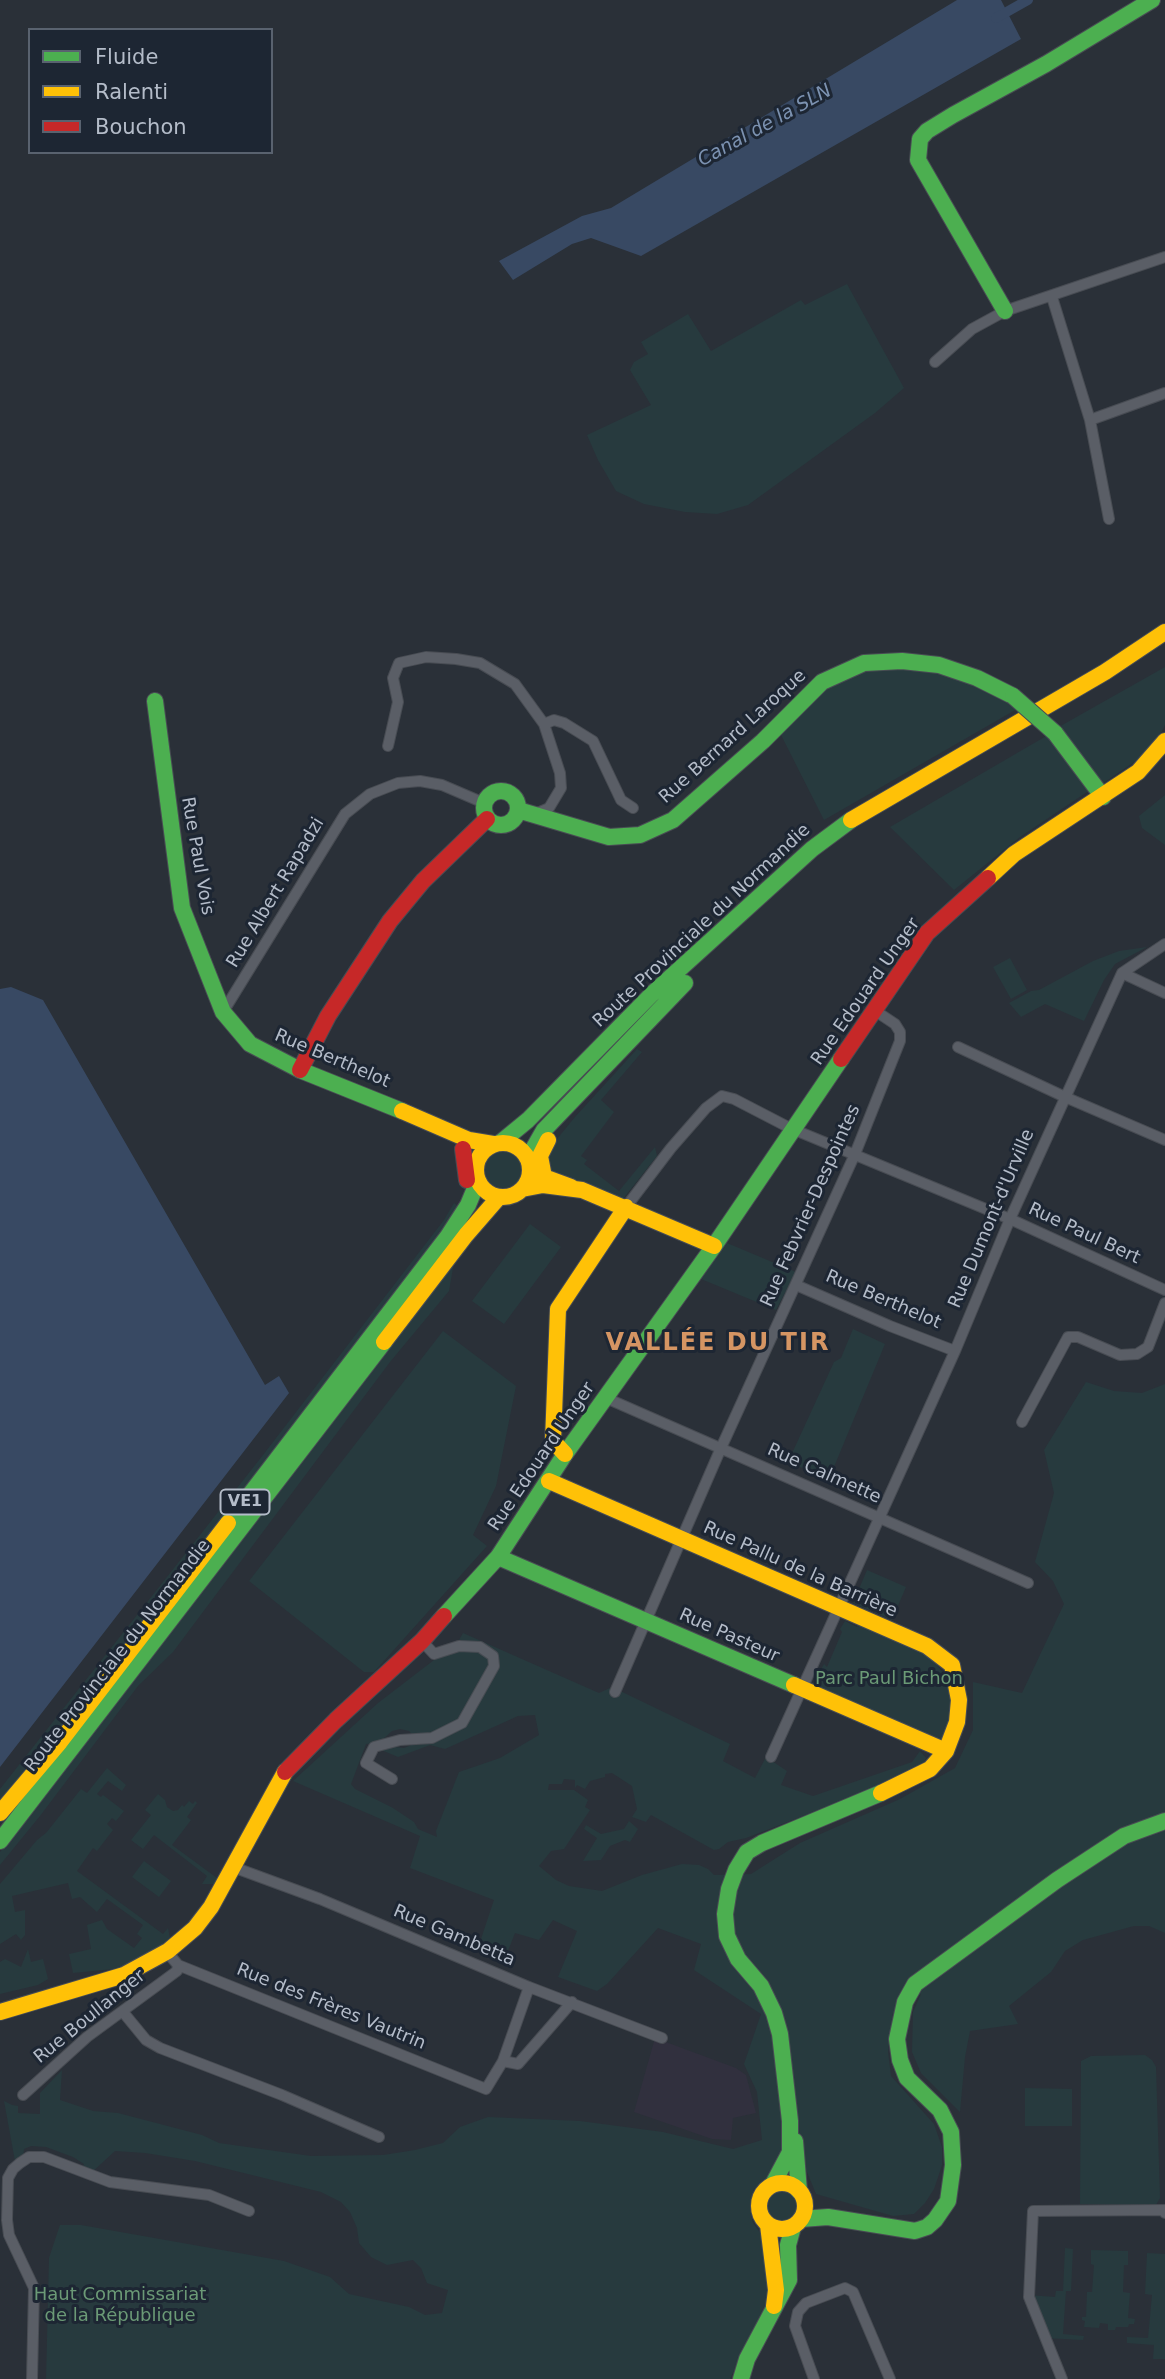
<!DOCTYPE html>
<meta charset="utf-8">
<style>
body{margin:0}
#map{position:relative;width:1165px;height:2379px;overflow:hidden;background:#2a3038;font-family:"DejaVu Sans",sans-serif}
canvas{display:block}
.legend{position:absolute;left:28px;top:28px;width:245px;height:126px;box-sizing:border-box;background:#1d2633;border:2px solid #59626f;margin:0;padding:9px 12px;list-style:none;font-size:21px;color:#b4bcc9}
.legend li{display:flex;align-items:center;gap:14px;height:35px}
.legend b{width:35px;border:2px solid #59626f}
</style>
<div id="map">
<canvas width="1165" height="2379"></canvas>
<ul class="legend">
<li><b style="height:9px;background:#4caf50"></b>Fluide</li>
<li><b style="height:9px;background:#ffc107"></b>Ralenti</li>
<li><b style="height:9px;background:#c62828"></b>Bouchon</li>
</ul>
</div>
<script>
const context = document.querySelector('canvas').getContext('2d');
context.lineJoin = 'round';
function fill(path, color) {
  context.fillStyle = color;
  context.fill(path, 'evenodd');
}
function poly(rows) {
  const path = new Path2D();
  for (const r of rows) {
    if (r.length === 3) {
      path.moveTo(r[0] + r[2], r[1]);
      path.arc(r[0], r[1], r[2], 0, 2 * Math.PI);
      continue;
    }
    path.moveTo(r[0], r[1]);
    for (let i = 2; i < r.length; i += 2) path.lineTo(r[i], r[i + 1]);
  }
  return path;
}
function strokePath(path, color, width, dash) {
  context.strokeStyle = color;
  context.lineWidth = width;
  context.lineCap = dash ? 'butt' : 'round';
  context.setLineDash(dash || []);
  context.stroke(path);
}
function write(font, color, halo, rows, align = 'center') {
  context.font = font + ' "DejaVu Sans",sans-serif';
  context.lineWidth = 6;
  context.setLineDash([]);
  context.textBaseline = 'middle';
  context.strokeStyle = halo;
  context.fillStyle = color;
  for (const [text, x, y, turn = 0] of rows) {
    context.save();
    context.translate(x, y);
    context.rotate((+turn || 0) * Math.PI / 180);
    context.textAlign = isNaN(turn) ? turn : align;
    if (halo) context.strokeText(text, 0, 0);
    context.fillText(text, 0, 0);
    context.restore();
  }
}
const medical = poly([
 [655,2038,736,2068,746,2075,756,2113,733,2118,731,2140,712,2139,634,2112]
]);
const green = poly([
 [847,284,904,388,875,413,748,505,717,514,685,512,644,504,616,491,598,460,587,435,651,405,630,370,634,362,648,354,641,342,688,314,711,351,801,300,805,305],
 [871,667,923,668,952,674,1000,694,1017,709,824,820,779,731,829,684],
 [1165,667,1165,725,1160,735,1143,756,1099,786,1057,728],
 [1048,735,1090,790,1020,837,954,890,890,827],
 [1165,795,1165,845,1142,828,1139,816],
 [1147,947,1115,964,1104,980,1084,1021,1045,1004,1021,1017,1009,1003,1031,991,1039,990,1093,961,1119,951],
 [1010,958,1027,990,1011,999,993,967],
 [637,1049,642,1052,601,1100,614,1112,581,1156,587,1160,584,1164,619,1191,655,1147,657,1156,623,1199,547,1172,548,1150,575,1117],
 [503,1169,19],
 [454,1203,459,1207,440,1240,0,1806,0,1789,263,1455,444,1220],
 [530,1224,561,1247,504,1324,472,1301],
 [727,1243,796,1272,776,1310,701,1279],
 [454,1262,449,1291,390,1362,173,1652,138,1686,40,1816,0,1865,0,1852],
 [853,1329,885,1344,829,1479,788,1462,834,1362,841,1358],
 [443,1331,516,1386,496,1486,473,1535,487,1546,374,1672,364,1672,249,1581],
 [1086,1382,1114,1391,1142,1393,1165,1384,1165,1933,1149,1926,1134,1926,1083,1940,1065,1951,1051,1972,1009,2006,1018,2024,970,2031,965,2057,960,2112,921,2073,912,2052,913,2012,921,1994,893,2013,888,2052,891,2076,934,2124,942,2147,942,2165,934,2189,925,2203,914,2214,893,2216,816,2194,805,2167,783,2155,774,2173,754,2189,751,2200,750,2210,753,2223,761,2234,766,2256,768,2303,760,2325,746,2344,730,2379,46,2379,49,2258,60,2225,81,2225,284,2261,330,2277,349,2294,409,2307,425,2315,442,2313,448,2290,427,2283,421,2268,413,2260,387,2265,371,2257,359,2243,357,2228,350,2212,341,2202,321,2192,195,2161,145,2153,115,2151,91,2173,82,2169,84,2164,73,2157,46,2147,31,2146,24,2149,23,2157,15,2161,4,2101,12,2105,18,2106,18,2113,40,2114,40,2093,62,2070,60,2100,93,2111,118,2113,202,2135,219,2143,311,2156,383,2155,415,2150,443,2143,460,2127,488,2117,580,2121,663,2132,733,2149,762,2140,757,2092,744,2064,761,2014,694,1970,701,1944,658,1928,607,1984,597,1991,558,1977,577,1931,553,1920,539,1940,515,1933,506,1956,479,1945,494,1900,410,1868,420,1836,293,1781,378,1703,434,1660,453,1651,463,1633,599,1693,612,1687,730,1744,723,1761,755,1778,766,1757,787,1771,781,1785,813,1796,912,1762,920,1751,926,1758,919,1772,746,1838,728,1842,719,1849,714,1850,651,1815,646,1822,632,1817,637,1809,632,1786,612,1773,605,1774,605,1777,590,1781,585,1789,577,1785,575,1788,575,1780,564,1779,562,1784,549,1784,548,1790,574,1790,588,1800,585,1807,590,1810,564,1849,551,1851,539,1866,556,1880,569,1886,602,1891,642,1875,682,1864,699,1865,708,1869,714,1875,751,1874,800,1843,900,1799,955,1768,973,1730,973,1682,1022,1693,1064,1604,1053,1581,1035,1562,1054,1493,1044,1450],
 [535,1715,539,1735,500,1758,459,1772,436,1831,437,1837,418,1829,414,1822,393,1808,355,1789,351,1784,366,1744,379,1743,392,1731,400,1729,409,1731,419,1742,404,1748,385,1746,379,1749,398,1757,430,1745,445,1749,507,1721,518,1716],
 [867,1570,906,1587,892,1620,853,1603],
 [845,1621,857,1627,859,1624,917,1649,932,1659,941,1670,951,1689,953,1704,949,1729,941,1742,819,1689,814,1684,817,1676,824,1664,827,1667,842,1632,840,1629],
 [107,1768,126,1785,122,1791,108,1781,97,1794,101,1797,103,1795,124,1811,116,1821,112,1818,107,1824,113,1830,97,1851,93,1848,77,1871,163,1934,168,1928,170,1938,148,1955,124,1968,73,1973,69,1954,91,1949,87,1925,102,1920,107,1929,134,1948,142,1938,137,1934,143,1925,107,1899,97,1912,80,1897,72,1899,68,1883,12,1896,15,1912,25,1910,25,1935,21,1940,16,1934,0,1944,0,1884,37,1840,46,1833,81,1789,87,1793],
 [158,1794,165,1800,167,1807,173,1811,178,1810,182,1805,184,1807,189,1801,193,1804,195,1801,197,1803,187,1817,191,1820,172,1845,217,1878,214,1884,202,1884,207,1876,154,1835,143,1849,131,1840,151,1815,145,1810],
 [629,1821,638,1829,630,1842,625,1840,610,1846,601,1860,583,1861,597,1838,584,1829,586,1825,601,1834,624,1829],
 [144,1861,171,1881,159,1897,132,1877],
 [28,1949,31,1962,43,1959,48,1979,38,1985,0,1994,0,1962,5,1959,21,1967],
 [1145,2055,1152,2060,1156,2067,1160,2198,1156,2205,1080,2204,1081,2061,1091,2056],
 [1025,2088,1072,2089,1072,2126,1025,2126],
 [781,2207,16],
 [1065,2248,1073,2249,1071,2291,1066,2291,1063,2334,1084,2336,1083,2340,1045,2338,1029,2295,1055,2297,1056,2291,1063,2291],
 [1091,2250,1128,2251,1128,2265,1124,2265,1123,2292,1130,2293,1128,2318,1135,2319,1134,2324,1129,2324,1128,2327,1116,2327,1115,2330,1108,2330,1108,2324,1100,2323,1099,2328,1084,2327,1085,2321,1082,2320,1082,2317,1086,2317,1087,2292,1092,2292,1094,2265,1091,2264],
 [1147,2253,1165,2254,1165,2359,1153,2359,1154,2345,1127,2343,1127,2337,1148,2338,1152,2295,1145,2294]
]);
const water = poly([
 [957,0,1001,0,1021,39,641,256,591,238,572,244,513,280,499,261,582,216,611,208],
 [11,987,43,1000,265,1385,279,1376,289,1393,0,1767,0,989]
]);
const canal = poly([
 [996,18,1028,0]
]);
const street = poly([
 [1052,297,1090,420,1109,519],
 [935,362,972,329,1005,311,1165,257],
 [1090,420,1165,393],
 [544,724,554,720,564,723,593,741,621,800,633,808],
 [388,746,398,702,393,678,399,663,426,657,456,659,480,663,515,684,544,724,560,773,561,788,549,808,535,814],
 [1122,973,1165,993],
 [223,1012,345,814,370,794,398,783,420,781,442,785,484,803],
 [958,1047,1065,1097,1165,1140],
 [626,1207,671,1148,706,1108,722,1096,734,1099,790,1128,1010,1219,1165,1290],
 [796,1285,890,1326,955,1351],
 [606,1398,1028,1583],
 [1022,1422,1068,1337,1078,1337,1120,1355,1137,1354,1148,1347,1165,1303],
 [615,1692,721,1448,855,1154,900,1041,900,1032,895,1024,874,1010],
 [771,1757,955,1351,1010,1219,1122,973,1165,944],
 [392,1779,366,1763,374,1747,400,1740,432,1738,462,1723,494,1666,493,1656,480,1647,459,1646,434,1654,422,1641],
 [233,1867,320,1899,529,1987,662,2038],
 [167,1952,178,1965,486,2089,503,2061,529,1987],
 [123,2012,146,2040,160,2048,282,2095,379,2137],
 [503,2061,518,2064,572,2002],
 [23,2095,87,2037,177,1971,178,1965],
 [32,2379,34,2288,9,2235,7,2220,8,2178,13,2169,20,2163,29,2157,44,2157,110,2182,209,2195,249,2211],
 [814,2379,795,2326,798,2312,806,2303,845,2288,853,2292,890,2379],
 [1062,2379,1029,2297,1033,2211,1165,2210,1165,2213]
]);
const fast = poly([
 [1005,311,918,160,920,139,927,131,953,115,1046,64,1152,0],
 [155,701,182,908,223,1012,250,1044,300,1070,402,1111],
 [1055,733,1103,797],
 [501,808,17],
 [518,810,609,837,640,835,673,820,763,741,822,682,864,663,902,661,939,665,977,678,1013,696],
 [500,1143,528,1120,652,994,812,849,851,820],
 [528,1158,544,1130,685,983],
 [228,1523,448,1236,468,1205,478,1181],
 [498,1557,794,1685],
 [444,1616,498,1557,565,1454,714,1246,841,1059],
 [0,1841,384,1342],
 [795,2141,799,2191],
 [773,2184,790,2152,790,2121,780,2034,774,2013,761,1986,738,1959,727,1936,725,1914,729,1889,736,1870,747,1852,762,1843,881,1793],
 [801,2219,828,2217,915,2231,927,2227,935,2220,948,2201,953,2165,951,2132,940,2110,907,2078,900,2060,897,2039,905,2002,915,1984,1057,1880,1124,1836,1165,1821],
 [741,2379,747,2359,789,2280,788,2245,793,2227]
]);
const slow = poly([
 [851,820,1105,672,1165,632],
 [988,878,1014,854,1138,772,1165,741],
 [402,1111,469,1140,493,1144],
 [548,1140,540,1156,544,1177,571,1187],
 [503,1170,27],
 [522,1189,543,1185,582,1190,714,1246],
 [384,1342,466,1235,499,1197],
 [565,1454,553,1441,558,1309,626,1207],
 [549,1481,927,1646,952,1665,959,1700,957,1722,946,1751,930,1769,881,1793],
 [794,1685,946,1751],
 [0,1813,60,1742,228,1523],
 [0,2012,124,1975,168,1951,195,1928,211,1907,285,1772],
 [782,2206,23],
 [768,2225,776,2290,774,2306]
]);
const jam = poly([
 [841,1059,927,933,988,878],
 [300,1070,328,1016,390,921,423,881,487,819],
 [463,1149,467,1180],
 [285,1772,336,1720,422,1641,444,1616]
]);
const fastBridge = poly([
 [1013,696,1055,733]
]);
const shields = [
 [245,1502,49]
];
const shieldNames = [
 ["VE1",245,1502]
];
const streetNames = [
 ["Rue Bernard Laroque",733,737,-42],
 ["Rue Paul Vois",197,856,80],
 ["Rue Albert Rapadzi",276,893,-59],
 ["Route Provinciale du Normandie",702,926,-43],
 ["Rue Edouard Unger",866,992,-55],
 ["Rue Berthelot",332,1059,23],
 ["Rue Febvrier-Despointes",811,1206,-66],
 ["Rue Dumont-d'Urville",992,1219,-67],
 ["Rue Paul Bert",1084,1234,25],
 ["Rue Berthelot",883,1300,23],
 ["Rue Edouard Unger",542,1457,-56],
 ["Rue Calmette",824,1474,24],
 ["Rue Pallu de la Barrière",800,1570,24],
 ["Rue Pasteur",729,1636,24],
 ["Route Provinciale du Normandie",118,1656,-52],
 ["Rue Gambetta",454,1936,23],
 ["Rue des Frères Vautrin",331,2007,22],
 ["Rue Boullanger",90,2017,-39]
];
const parkNames = [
 ["Parc Paul Bichon",889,1679],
 ["Haut Commissariat",120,2295],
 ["de la République",120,2316]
];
const waterNames = [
 ["Canal de la SLN",765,126,-29]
];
const districtNames = [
 ["VALLÉE DU TIR",718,1344]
];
fill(medical, '#31303e');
fill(green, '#273a3e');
fill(water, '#384963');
strokePath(canal, '#384963', 10);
strokePath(street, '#484c53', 12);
strokePath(fast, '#484c53', 18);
strokePath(slow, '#484c53', 18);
strokePath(jam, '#484c53', 18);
strokePath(street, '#5a5e66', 10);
strokePath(fast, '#4caf50', 16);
strokePath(slow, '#ffc107', 16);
strokePath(jam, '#c62828', 16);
strokePath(fastBridge, '#484c53', 18, []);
strokePath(fastBridge, '#4caf50', 16);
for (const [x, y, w] of shields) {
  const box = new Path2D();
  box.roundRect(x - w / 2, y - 12.5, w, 25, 5);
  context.fillStyle = '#1d2633';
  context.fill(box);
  strokePath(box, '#b4bcc9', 2);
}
write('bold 16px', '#b4bcc9', null, shieldNames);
write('18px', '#b4bcc9', '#1d2633', streetNames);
write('18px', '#6b9a76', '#1d2633', parkNames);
write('italic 19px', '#7c92b1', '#1d2633', waterNames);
context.letterSpacing = '2px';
write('bold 24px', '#d59563', '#1d2633', districtNames);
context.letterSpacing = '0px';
</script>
